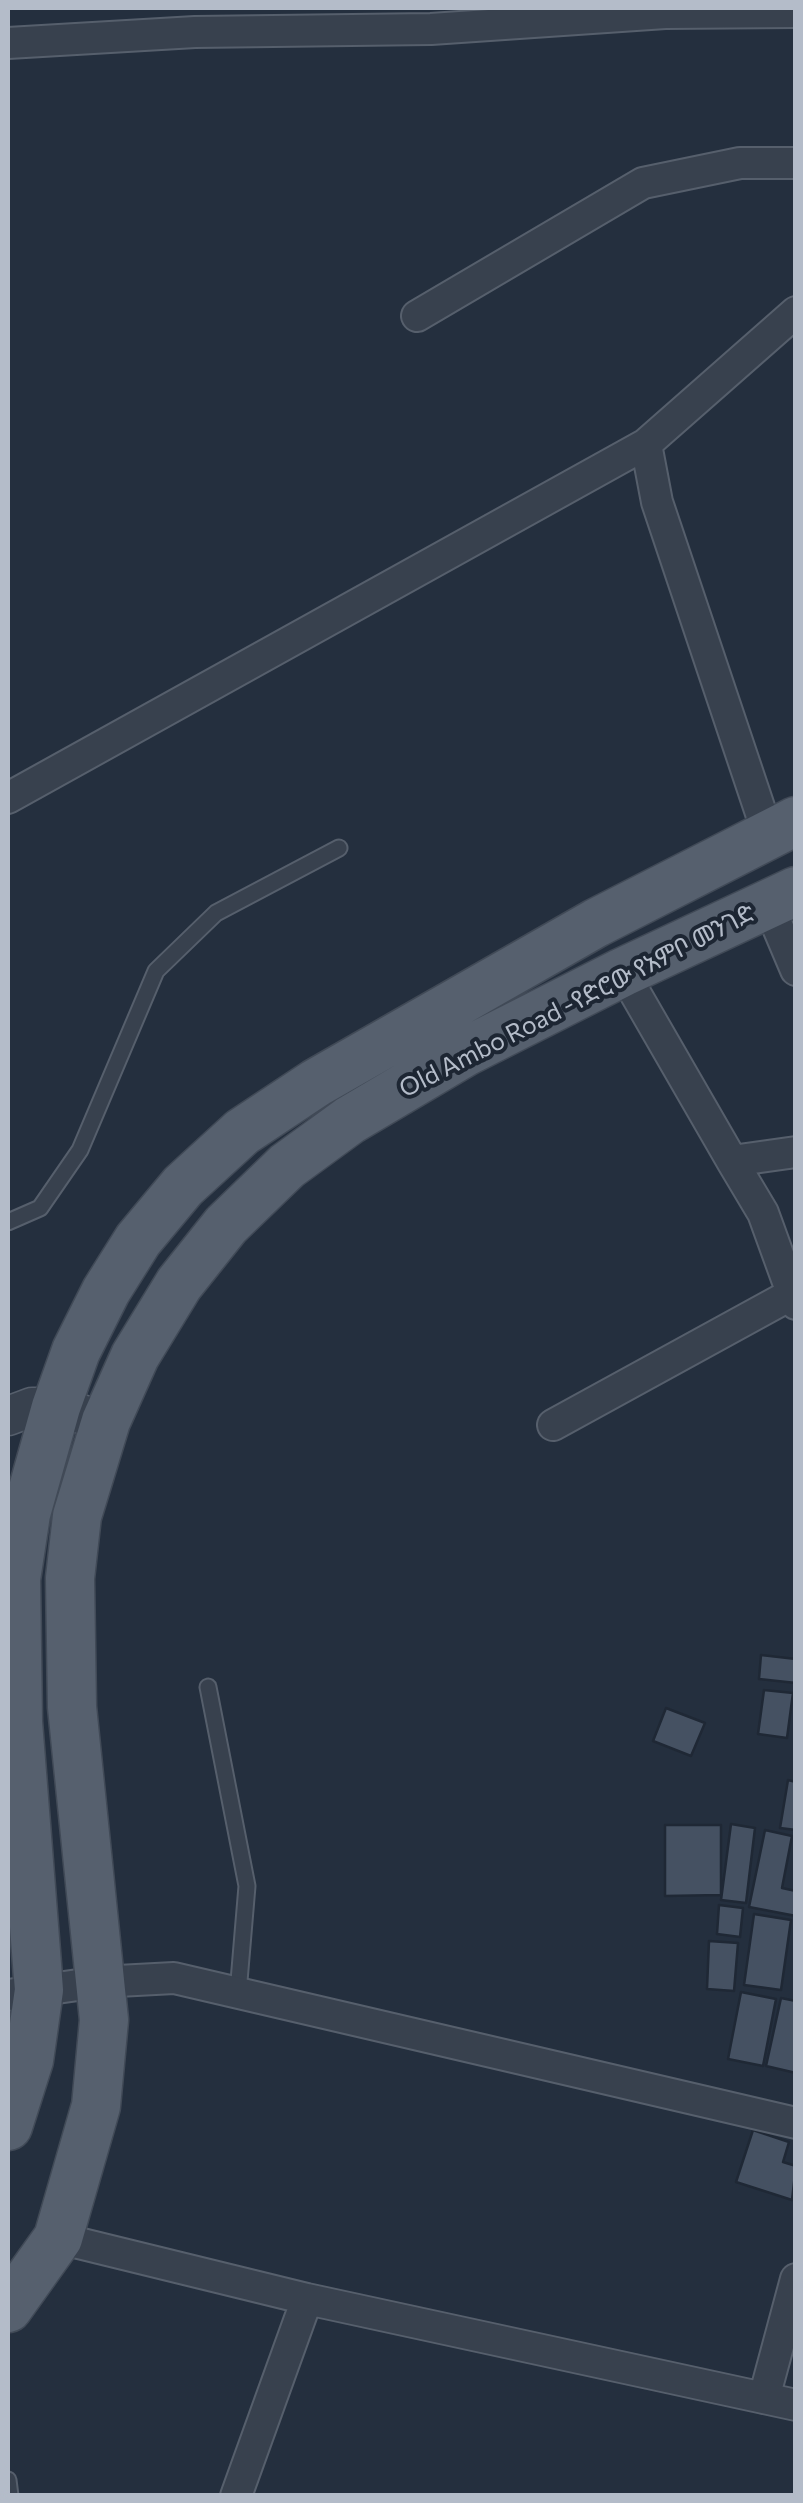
<!DOCTYPE html>
<meta charset="utf-8">
<style>
body{margin:0}
#map{position:relative;width:803px;height:2503px;overflow:hidden;background:#242f3e;font-family:Commissioner,sans-serif}
canvas{display:block}
.frame{position:absolute;inset:0;border:10px solid #b4bcc9;pointer-events:none}
</style>
<div id="map">
<canvas width="803" height="2503"></canvas>
<div class="frame"></div>
</div>
<script>
const context = document.querySelector('canvas').getContext('2d');
context.lineJoin = 'round';
function fill(path, color) {
  context.fillStyle = color;
  context.fill(path, 'evenodd');
}
function poly(rows) {
  const path = new Path2D();
  for (const r of rows) {
    path.moveTo(r[0], r[1]);
    for (let i = 2; i < r.length; i += 2) path.lineTo(r[i], r[i + 1]);
  }
  return path;
}
function strokePath(path, color, width, dash) {
  context.strokeStyle = color;
  context.lineWidth = width;
  context.lineCap = dash ? 'butt' : 'round';
  context.setLineDash(dash || []);
  context.stroke(path);
}
function write(font, color, halo, rows, align = 'center') {
  context.font = font + ' Commissioner,"Noto Sans Ethiopic",sans-serif';
  context.lineWidth = 8;
  context.setLineDash([]);
  context.textBaseline = 'middle';
  context.strokeStyle = halo;
  context.fillStyle = color;
  for (const [text, x, y, turn = 0] of rows) {
    context.save();
    context.translate(x, y);
    context.rotate((+turn || 0) * Math.PI / 180);
    context.textAlign = isNaN(turn) ? turn : align;
    if (halo) context.strokeText(text, 0, 0);
    context.fillText(text, 0, 0);
    context.restore();
  }
}
const building = poly([
 [761,1655,796,1659,796,1683,759,1679,761,1655],
 [764,1690,793,1693,787,1738,758,1734,764,1690],
 [666,1708,705,1723,691,1756,653,1741,666,1708],
 [788,1780,796,1782,796,1830,780,1828,788,1780],
 [731,1824,755,1828,746,1903,721,1900,731,1824],
 [665,1825,721,1825,721,1895,665,1896,665,1825],
 [765,1830,792,1836,782,1888,796,1891,796,1916,749,1907,765,1830],
 [719,1905,743,1908,740,1937,717,1934,719,1905],
 [754,1914,791,1920,781,1990,744,1985,754,1914],
 [709,1941,738,1943,734,1991,707,1989,709,1941],
 [741,1992,776,1999,763,2066,728,2059,741,1992],
 [781,1998,796,2001,796,2073,766,2066,781,1998],
 [753,2130,789,2142,783,2162,796,2166,792,2200,736,2182,753,2130]
]);
const service = poly([
 [8,1222,40,1208,80,1150,156,971,216,913,339,848],
 [208,1687,247,1886,238,1993],
 [8,2480,10,2496]
]);
const minor = poly([
 [8,43,195,32,431,29,665,13,796,12],
 [417,316,643,183,740,163,796,163],
 [8,798,646,444],
 [768,834,657,502,646,444,796,312],
 [768,904,796,970],
 [623,972,732,1161],
 [796,1152,732,1161,763,1213,796,1304],
 [553,1425,792,1294],
 [8,1995,99,1982,174,1978,796,2123],
 [58,2238,307,2299,796,2405],
 [764,2398,796,2279],
 [236,2496,307,2299]
]);
const tertiary = poly([
 [8,1416,32,1407,56,1407,106,1421]
]);
const primary = poly([
 [8,2126,29,2060,39,1990,18,1722,16,1579,26,1514,56,1407,76,1351,106,1291,138,1240,183,1186,242,1132,316,1083,596,923,796,821],
 [8,2308,58,2238,96,2106,104,2020,72,1707,70,1578,77,1516,106,1421,135,1356,179,1284,226,1225,287,1166,350,1120,465,1052,623,972,796,891]
]);
const streetNames = [
 ["Old Ambo Road -የድሮው የአምቦ መንገድ",577,1001,-27]
];
fill(building, '#455162');
strokePath(building, '#1f2835', 2.5);
strokePath(service, '#565f6c', 19);
strokePath(minor, '#565f6c', 34);
strokePath(tertiary, '#565f6c', 41);
strokePath(primary, '#414a57', 51);
strokePath(service, '#38414e', 15);
strokePath(minor, '#38414e', 30);
strokePath(tertiary, '#38414e', 38);
strokePath(primary, '#56606e', 48);
write('25px', '#b4bcc9', '#1d2633', streetNames);
</script>
